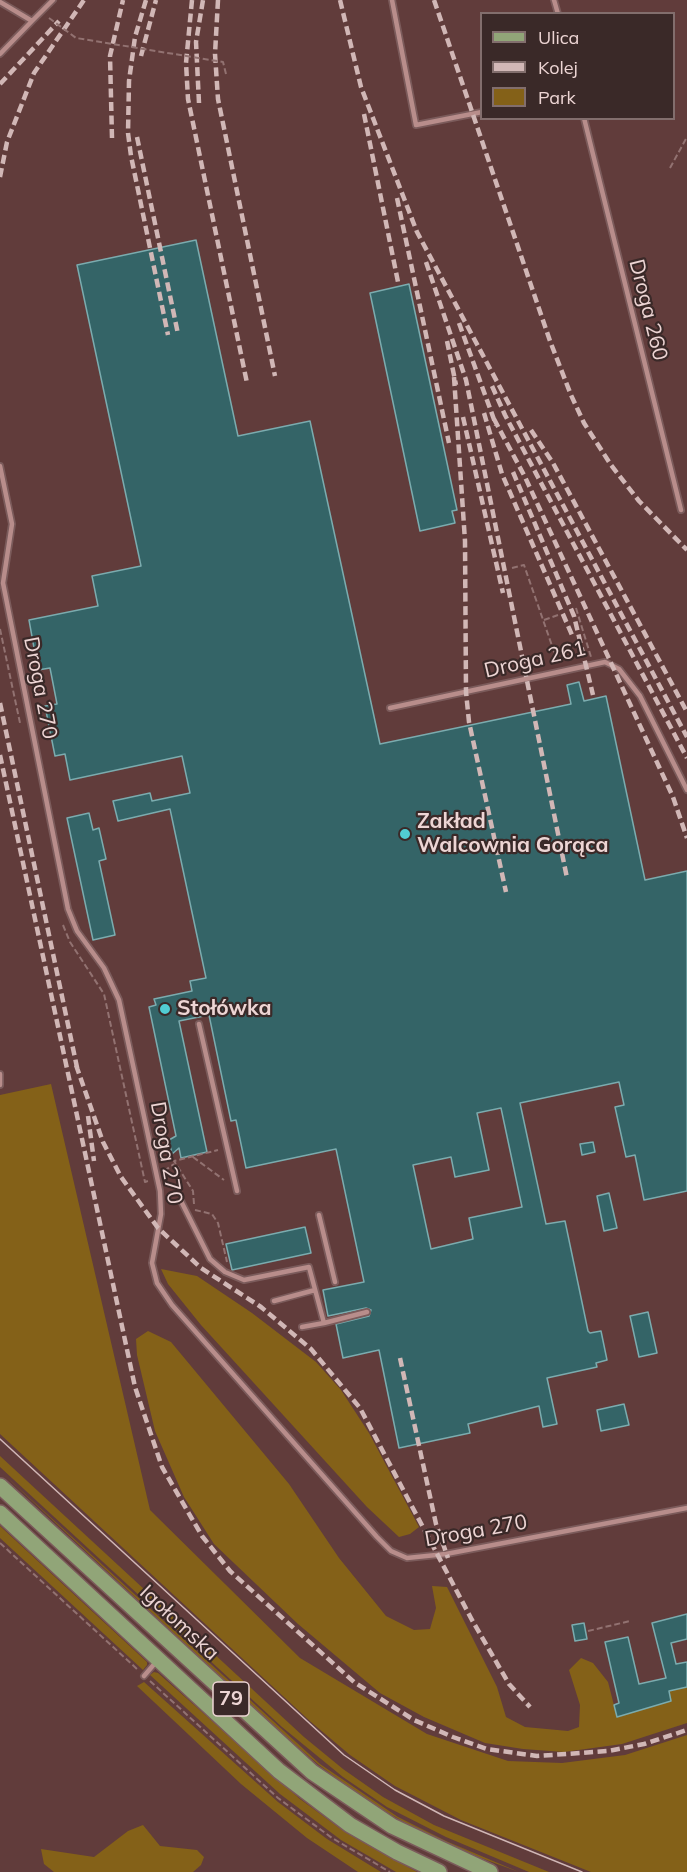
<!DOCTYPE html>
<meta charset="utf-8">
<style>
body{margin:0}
#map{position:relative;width:687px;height:1872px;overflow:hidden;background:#613c3b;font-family:Mulish,sans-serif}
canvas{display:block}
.legend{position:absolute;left:480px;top:12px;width:195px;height:108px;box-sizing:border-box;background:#3a2928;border:2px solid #826e6d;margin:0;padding:8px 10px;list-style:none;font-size:18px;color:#edd5d4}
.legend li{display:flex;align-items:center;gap:12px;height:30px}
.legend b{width:30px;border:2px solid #826e6d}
</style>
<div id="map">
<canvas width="687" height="1872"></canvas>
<ul class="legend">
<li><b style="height:8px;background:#91a578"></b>Ulica</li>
<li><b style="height:8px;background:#d1b7b6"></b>Kolej</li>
<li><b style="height:16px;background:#846118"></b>Park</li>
</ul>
</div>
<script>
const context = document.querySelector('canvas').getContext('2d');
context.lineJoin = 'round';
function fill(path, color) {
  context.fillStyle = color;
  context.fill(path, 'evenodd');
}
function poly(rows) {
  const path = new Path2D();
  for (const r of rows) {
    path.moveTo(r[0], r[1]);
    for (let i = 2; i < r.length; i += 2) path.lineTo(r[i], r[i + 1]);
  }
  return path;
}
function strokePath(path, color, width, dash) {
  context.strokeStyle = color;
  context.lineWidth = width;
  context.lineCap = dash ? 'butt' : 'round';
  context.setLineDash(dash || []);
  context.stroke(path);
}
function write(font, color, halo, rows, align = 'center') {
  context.font = font + ' Mulish,sans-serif';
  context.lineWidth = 4.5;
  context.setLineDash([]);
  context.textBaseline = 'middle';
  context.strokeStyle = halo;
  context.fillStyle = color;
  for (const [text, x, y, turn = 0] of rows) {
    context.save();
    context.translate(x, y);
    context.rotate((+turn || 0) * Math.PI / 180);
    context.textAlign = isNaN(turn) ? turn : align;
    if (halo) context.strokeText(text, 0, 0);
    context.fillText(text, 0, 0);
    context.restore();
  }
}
const green = poly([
 [51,1084,150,1510,300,1658,427,1734,508,1761,562,1763,625,1755,687,1735,687,1872,591,1872,461,1820,395,1786,350,1755,311,1722,0,1434,0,1095],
 [161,1269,197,1276,252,1313,316,1362,341,1390,369,1433,419,1527,410,1534,399,1537,367,1507,201,1325,168,1284],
 [148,1331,171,1342,289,1484,339,1558,386,1616,414,1630,430,1629,436,1608,432,1586,447,1587,497,1687,506,1717,525,1727,568,1731,579,1727,580,1705,569,1670,581,1658,593,1663,608,1682,617,1717,671,1701,669,1691,687,1687,687,1723,622,1744,564,1752,523,1749,485,1743,424,1717,380,1693,298,1624,214,1544,184,1497,155,1431,137,1355,136,1339],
 [0,1456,304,1737,343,1769,383,1797,434,1825,549,1872,529,1872,446,1837,387,1807,343,1777,282,1727,0,1467],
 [0,1471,320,1764,398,1817,446,1841,519,1872,481,1858,414,1828,363,1798,319,1765,273,1726],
 [0,1526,147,1662,147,1665,143,1670,0,1538],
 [154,1672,158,1673,300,1799,345,1832,417,1872,396,1872,341,1840,280,1794,150,1675],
 [144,1682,278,1802,327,1839,381,1872,358,1872,307,1838,241,1784,137,1686],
 [143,1825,160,1846,197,1850,204,1857,201,1865,193,1872,54,1872,44,1864,41,1849,94,1857,128,1831]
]);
const building = poly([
 [196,240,238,436,310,421,380,744,571,704,567,685,579,682,584,701,606,696,645,880,687,871,687,1191,644,1200,635,1155,626,1157,615,1107,624,1105,619,1082,520,1103,546,1224,565,1221,588,1331,590,1333,601,1331,607,1360,596,1363,597,1367,547,1378,557,1424,543,1427,539,1406,468,1424,470,1433,399,1448,379,1350,343,1358,336,1324,369,1316,371,1310,366,1308,328,1316,323,1290,364,1282,336,1149,246,1168,236,1120,231,1121,209,1015,179,1021,207,1152,181,1158,179,1148,172,1154,169,1140,176,1136,149,1007,156,1005,154,999,192,991,190,981,206,978,170,809,118,821,113,801,150,793,152,801,190,793,182,756,70,780,65,754,55,756,45,706,57,704,50,668,38,670,29,620,98,606,92,576,141,566,77,265,196,240],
 [501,1108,522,1207,469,1218,473,1239,431,1249,413,1165,451,1157,455,1177,489,1170,477,1113,501,1108],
 [409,284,457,510,452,511,455,523,420,531,370,293,409,284],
 [89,813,93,830,99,828,106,859,99,861,115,935,93,940,67,818,89,813],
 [593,1142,595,1152,582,1155,580,1144,593,1142],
 [609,1193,617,1228,604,1231,597,1196,609,1193],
 [305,1227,311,1253,232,1270,226,1244,305,1227],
 [648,1312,657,1353,639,1357,630,1316,648,1312],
 [624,1404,629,1425,601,1431,597,1410,624,1404],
 [687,1614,687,1639,671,1643,676,1664,687,1662,687,1687,669,1691,671,1701,617,1717,614,1705,619,1703,605,1642,628,1637,639,1684,666,1678,652,1623,687,1614],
 [584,1623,587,1639,575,1641,572,1625,584,1623]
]);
const path = poly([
 [670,168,687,137],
 [512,568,524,565,558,663],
 [576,608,591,657],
 [544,620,558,615],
 [0,629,20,723],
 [63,925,70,942,104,994,145,1182,148,1181],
 [193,1157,224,1180],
 [164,1171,174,1164],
 [194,1204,193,1191,174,1161,218,1150],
 [195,1210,212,1214,218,1223,227,1262],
 [0,1543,137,1669],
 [588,1631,630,1621],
 [150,1681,278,1798,332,1838,390,1872]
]);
const lane = poly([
 [392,0,416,125,482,112],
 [554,0,558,14],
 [0,2,32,21,53,0],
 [0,54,32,21],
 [584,118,681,510],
 [0,466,12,524,3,583,68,909,77,931,104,968,119,1000,160,1191,161,1214,152,1263,157,1283,172,1305,377,1537,391,1551,407,1558,446,1554,687,1508],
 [390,708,605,662,619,669,640,696,687,790],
 [199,1024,237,1191],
 [0,1074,0,1085],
 [181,1201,210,1259,225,1272,244,1280,309,1267,324,1323,367,1312],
 [319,1215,335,1282],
 [274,1301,315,1290],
 [302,1327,324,1323],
 [144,1676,156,1662]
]);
const primary = poly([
 [0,1486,312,1772,392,1826,490,1872],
 [0,1513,279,1771,350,1825,397,1852,439,1872]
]);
const tram = poly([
 [0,1439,344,1755,395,1790,444,1816,582,1872]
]);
const rail = poly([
 [146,0,135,37,129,81,128,133,131,156,168,335],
 [192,0,186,63,188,99,247,383],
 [218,0,215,54,218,99,275,376],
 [340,0,361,87,417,232,687,737],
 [434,0,550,341,571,395,584,423,611,465,639,501,687,550],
 [141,56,156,0],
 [0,84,59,21],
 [199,103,196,42,203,0],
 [364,114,398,282],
 [137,137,178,334],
 [112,138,110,56,123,0],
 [0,177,7,142,34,73,84,0],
 [397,198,449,443],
 [426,262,466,380,567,878],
 [459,323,496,425],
 [447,341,456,385],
 [454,377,465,541,466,692,469,722,506,892],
 [492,386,505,415,687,758],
 [484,413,502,474,572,635],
 [463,417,503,593],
 [494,419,525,477,673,797,687,838],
 [531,430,553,463,687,712],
 [513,472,574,616,593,695],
 [0,703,78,1072],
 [0,755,135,1387,162,1467,202,1536,230,1571,354,1682,414,1720,453,1737,487,1749,537,1756,608,1751,644,1744,687,1730],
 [76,1065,103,1142,121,1177,158,1228,201,1268,261,1307,311,1349,360,1408,472,1620,509,1684,530,1707],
 [88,1116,94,1161],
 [400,1358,436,1524,448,1558]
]);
const pathBridge = poly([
 [49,18,76,38,223,62,226,74]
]);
const markers = [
 [405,834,6,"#51ccd3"],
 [165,1009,6,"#51ccd3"]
];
const shields = [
 [231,1699,36]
];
const shieldNames = [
 ["79",231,1699]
];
const streetNames = [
 ["Droga 260",648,310,76],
 ["Droga 261",535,660,-13],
 ["Droga 270",40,688,79],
 ["Droga 270",166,1153,80],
 ["Droga 270",476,1531,-10],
 ["Igołomska",179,1623,43]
];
const poiNames = [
 ["Zakład",417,822],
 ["Walcownia Gorąca",417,846],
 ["Stołówka",177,1009]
];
fill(green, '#846118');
fill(building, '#346467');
strokePath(building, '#7bacaf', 1.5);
strokePath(lane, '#7b5b5b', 8);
strokePath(primary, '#7b5b5b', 18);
strokePath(path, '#927271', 2, [6, 3]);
strokePath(lane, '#b88d8b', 4.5);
strokePath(primary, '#91a578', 15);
strokePath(tram, '#d1b7b6', 1.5);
strokePath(rail, '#d1b7b6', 4.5, [9, 4.5]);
strokePath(pathBridge, '#927271', 2, [6, 3]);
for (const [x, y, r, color] of markers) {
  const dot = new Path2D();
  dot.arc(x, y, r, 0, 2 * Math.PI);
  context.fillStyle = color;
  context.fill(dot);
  strokePath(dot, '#3a2928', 2);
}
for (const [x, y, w] of shields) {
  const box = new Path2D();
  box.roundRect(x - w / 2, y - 17, w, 34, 4.5);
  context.fillStyle = '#3a2928';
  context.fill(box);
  strokePath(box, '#edd5d4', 1.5);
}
write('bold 20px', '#edd5d4', null, shieldNames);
write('21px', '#edd5d4', '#3a2928', streetNames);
write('bold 21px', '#edd5d4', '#3a2928', poiNames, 'left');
</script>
